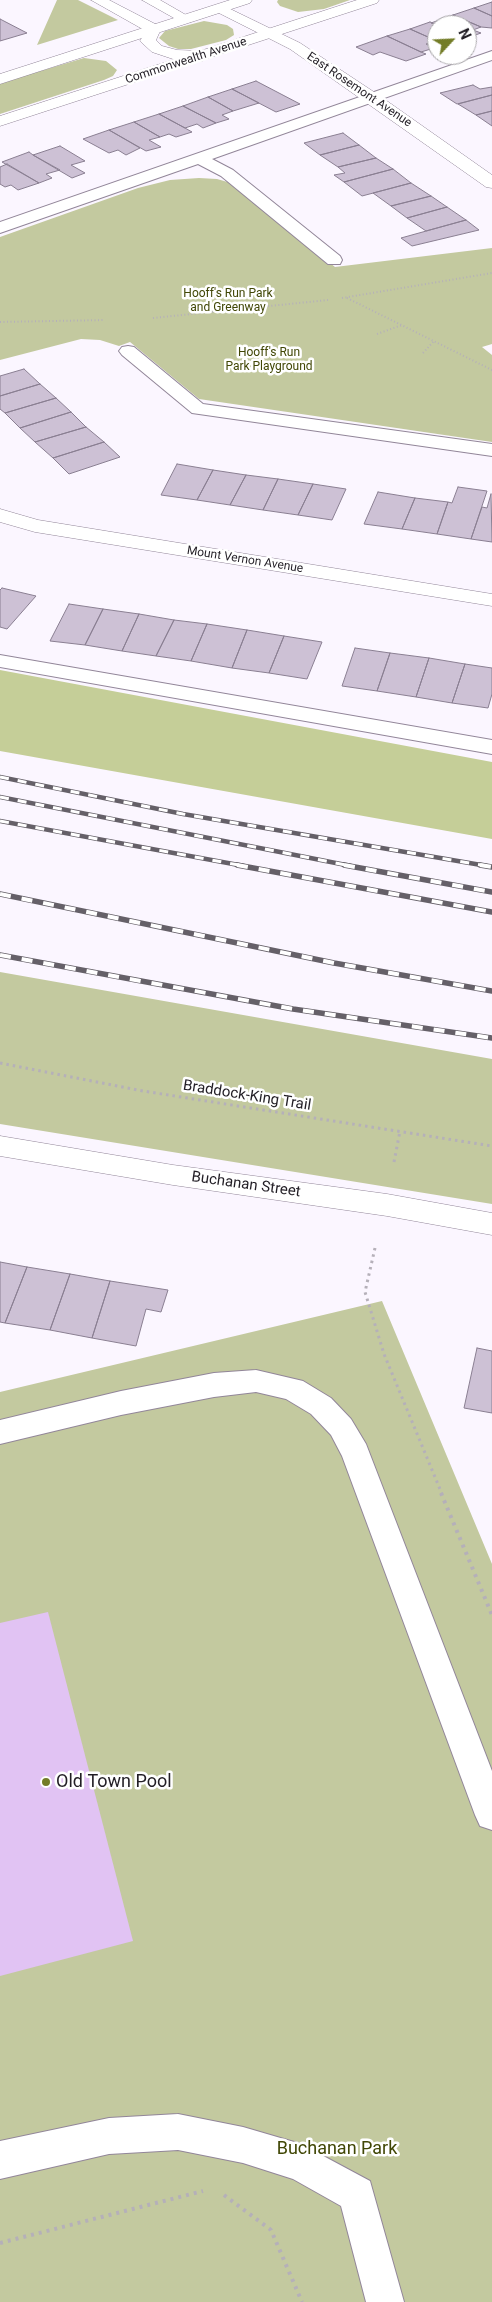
<!DOCTYPE html>
<style>
body{margin:0}
#map{position:relative;width:492px;height:2302px;overflow:hidden;background:#fbf6ff;font-family:Roboto,sans-serif}
canvas{display:block}
.north{position:absolute;left:427px;top:15px;width:50px;height:50px;box-sizing:border-box;background:#fff;border:1px solid #a7a5a8;border-radius:50%;rotate:65deg;font-size:14px;font-weight:700;line-height:20px;text-align:center;color:#221e25}
.north::after{content:'';display:block;margin:auto;width:18px;height:22px;background:#737c27;clip-path:polygon(50% 0,100% 100%,50% 72%,0 100%)}
</style>
<div id="map">
<canvas width="492" height="2302"></canvas>
<div class="north">N</div>
</div>
<script>
const context = document.querySelector('canvas').getContext('2d');
context.lineJoin = 'round';
function fill(path, color) {
  context.fillStyle = color;
  context.fill(path, 'evenodd');
}
function poly(rows) {
  const path = new Path2D();
  for (const r of rows) {
    path.moveTo(r[0], r[1]);
    for (let i = 2; i < r.length; i += 2) path.lineTo(r[i], r[i + 1]);
  }
  return path;
}
function strokePath(path, color, width, dash) {
  context.strokeStyle = color;
  context.lineWidth = width;
  context.lineCap = dash ? 'butt' : 'round';
  context.setLineDash(dash || []);
  context.stroke(path);
}
function write(font, color, halo, rows, align = 'center') {
  context.font = font + ' Roboto,sans-serif';
  context.lineWidth = 5;
  context.setLineDash([]);
  context.textBaseline = 'middle';
  context.strokeStyle = halo;
  context.fillStyle = color;
  for (const [text, x, y, turn = 0] of rows) {
    context.save();
    context.translate(x, y);
    context.rotate((+turn || 0) * Math.PI / 180);
    context.textAlign = isNaN(turn) ? turn : align;
    if (halo) context.strokeText(text, 0, 0);
    context.fillText(text, 0, 0);
    context.restore();
  }
}
const green = poly([
 [57,0,78,0,118,20,37,45],
 [278,0,350,0,324,9,298,12,280,6,277,2],
 [204,21,227,25,233,29,234,35,226,40,191,49,178,49,169,46,159,38,165,31],
 [84,58,106,61,117,70,113,76,104,80,0,114,0,83],
 [199,178,217,179,231,183,335,267,492,248,492,344,482,347,492,355,492,442,199,399,130,342,119,346,100,340,81,339,0,360,0,237,138,188,170,180],
 [0,972,492,1059,492,1204,0,1124],
 [382,1301,492,1564,492,2302,0,2302,0,1392]
]);
const forest = poly([
 [0,670,492,762,492,839,0,751]
]);
const water = poly([
 [48,1612,133,1941,0,1976,0,1623]
]);
const building = poly([
 [492,2,492,16,474,8,492,2],
 [474,8,492,16,492,28,481,27,453,15,474,8],
 [453,15,481,27,473,30,481,33,467,38,467,25,437,25,431,23,453,15],
 [0,19,27,33,0,41,0,19],
 [430,22,437,25,437,41,410,29,430,22],
 [410,29,437,41,426,44,434,48,421,52,387,36,410,29],
 [387,36,421,52,426,54,406,61,380,52,373,55,356,47,387,36],
 [256,81,300,104,276,112,232,89,256,81],
 [473,85,480,89,492,87,492,95,457,104,440,93,473,85],
 [232,89,259,103,233,111,208,97,232,89],
 [492,95,492,111,476,115,458,104,492,95],
 [208,97,233,111,222,115,229,119,216,123,183,106,208,97],
 [183,106,216,123,203,128,197,124,185,128,159,114,183,106],
 [492,111,492,126,476,115,492,111],
 [159,114,185,128,192,132,176,137,169,134,160,137,134,122,159,114],
 [134,122,160,137,149,140,161,147,146,151,109,130,134,122],
 [109,130,140,148,126,155,118,150,109,153,83,139,109,130],
 [343,133,359,145,320,155,304,143,343,133],
 [359,145,376,158,338,167,320,155,359,145],
 [60,146,85,161,71,165,85,173,72,178,33,155,60,146],
 [29,152,33,155,60,170,46,174,52,178,39,183,2,162,29,152],
 [376,158,393,169,344,182,334,175,345,173,338,167,376,158],
 [7,164,39,183,18,190,11,185,5,187,0,184,0,167,7,164],
 [393,169,411,183,362,196,344,182,393,169],
 [411,183,431,196,391,206,373,193,411,183],
 [431,196,447,207,407,218,391,206,431,196],
 [447,207,466,220,426,231,407,218,447,207],
 [466,220,479,230,412,246,401,238,466,220],
 [24,369,40,384,0,396,0,376,24,369],
 [40,384,56,398,5,413,0,409,0,396,40,384],
 [56,398,71,412,20,428,5,413,56,398],
 [71,412,86,427,35,442,20,428,71,412],
 [86,427,104,442,53,458,35,442,86,427],
 [104,442,120,457,69,474,53,458,104,442],
 [177,464,213,470,197,500,161,495,177,464],
 [213,470,246,475,230,505,197,500,213,470],
 [246,475,278,479,263,510,230,505,246,475],
 [278,479,313,484,298,515,263,510,278,479],
 [313,484,346,489,332,520,298,515,313,484],
 [458,487,487,491,471,539,437,534,448,502,452,503,458,487],
 [378,492,415,498,402,529,364,524,378,492],
 [491,494,492,542,471,539,482,507,487,508,491,494],
 [415,498,448,502,437,534,402,529,415,498],
 [2,588,36,596,7,629,0,627,0,590,2,588],
 [69,604,103,609,85,645,50,641,69,604],
 [103,609,139,614,122,651,85,645,103,609],
 [139,614,174,620,156,656,122,651,139,614],
 [174,620,207,624,191,661,156,656,174,620],
 [207,624,247,630,232,668,191,661,207,624],
 [247,630,284,636,269,673,232,668,247,630],
 [284,636,322,642,307,679,269,673,284,636],
 [355,648,390,653,377,691,342,686,355,648],
 [390,653,429,658,416,697,377,691,390,653],
 [429,658,465,664,452,703,416,697,429,658],
 [465,664,492,668,492,694,488,708,452,703,465,664],
 [0,1262,27,1267,5,1323,0,1322,0,1262],
 [27,1267,70,1274,50,1330,5,1323,27,1267],
 [70,1274,110,1281,92,1338,50,1330,70,1274],
 [110,1281,168,1290,161,1312,146,1309,136,1346,92,1338,110,1281],
 [477,1348,492,1351,492,1413,464,1408,477,1348]
]);
const pathFar2 = poly([
 [342,298,492,273],
 [347,298,492,370],
 [153,318,328,300],
 [0,322,105,320],
 [377,334,402,325],
 [423,353,434,341]
]);
const pathFar1 = poly([
 [0,1063,143,1091,492,1146],
 [394,1162,400,1131],
 [375,1248,365,1292,384,1354,442,1494]
]);
const path = poly([
 [441,1493,492,1615],
 [224,2195,271,2230,302,2302],
 [0,2243,203,2191]
]);
const service = poly([
 [492,51,492,60,212,159,233,170,340,256,342,260,340,264,328,264,221,176,198,164,0,233,0,222,492,51],
 [128,346,134,347,203,404,492,444,492,456,192,413,122,355,119,351,122,347,128,346],
 [0,655,492,740,492,754,0,667,0,655],
 [256,1370,303,1381,331,1398,351,1419,366,1444,492,1771,492,1830,480,1826,475,1815,342,1456,331,1435,311,1414,286,1399,256,1392,214,1397,121,1415,0,1444,0,1420,121,1391,214,1373,256,1370],
 [178,2114,243,2127,301,2144,370,2181,404,2302,366,2302,341,2206,293,2179,243,2163,178,2150,109,2154,0,2179,0,2141,109,2118,178,2114]
]);
const minor = poly([
 [91,0,109,0,159,26,161,29,156,40,162,46,177,50,202,51,210,56,202,61,176,60,152,52,140,41,146,31,91,0],
 [142,0,160,0,193,19,191,22,181,22,142,0],
 [220,4,300,43,377,94,492,175,492,188,486,187,290,49,215,11,213,8,220,4],
 [0,509,38,520,492,594,492,606,35,532,0,522,0,509],
 [0,1136,173,1165,387,1194,492,1213,492,1235,387,1216,173,1185,0,1156,0,1136]
]);
const tertiary = poly([
 [230,0,252,0,250,3,0,84,0,74,230,0],
 [357,0,379,0,377,3,0,126,0,116,357,0]
]);
const railFar1 = poly([
 [0,777,183,814,487,866],
 [0,797,351,866],
 [0,821,244,866]
]);
const rail = poly([
 [237,865,492,912],
 [344,865,492,892],
 [480,865,492,867],
 [0,894,334,963,492,991],
 [0,955,293,1009,492,1038]
]);
const markers = [
 [46,1782,5,"#737c27"]
];
const farStreetnames = [
 ["Commonwealth Avenue",186,61,-18],
 ["East Rosemont Avenue",359,90,34],
 ["Mount Vernon Avenue",245,560,9]
];
const farParknames = [
 ["Hooff's Run Park",228,294],
 ["and Greenway",228,308],
 ["Hooff's Run",269,353],
 ["Park Playground",269,367]
];
const streetNames = [
 ["Braddock-King Trail",247,1096,9],
 ["Buchanan Street",246,1185,8]
];
const nearPoinames = [
 ["Old Town Pool",56,1782]
];
const nearParknames = [
 ["Buchanan Park",337,2149]
];
fill(green, '#c3c99f');
fill(forest, '#c5ce98');
fill(water, '#e1c3f3');
fill(building, '#cdc1d5');
strokePath(building, '#8a7f92', 1);
strokePath(service, '#928699', 2);
strokePath(minor, '#928699', 1);
strokePath(tertiary, '#928699', 1);
strokePath(pathFar2, '#b5b0b9', 2, [1, 2.5]);
strokePath(pathFar1, '#b5b0b9', 3, [2.5, 4]);
strokePath(path, '#b5b0b9', 4, [3, 5]);
fill(service, '#fff');
fill(minor, '#fff');
fill(tertiary, '#fff');
strokePath(railFar1, '#656068', 4.5);
strokePath(rail, '#656068', 5.5);
strokePath(railFar1, '#fff', 3, [9]);
strokePath(rail, '#fff', 4, [11]);
for (const [x, y, r, color] of markers) {
  const dot = new Path2D();
  dot.arc(x, y, r, 0, 2 * Math.PI);
  context.fillStyle = color;
  context.fill(dot);
  strokePath(dot, '#fff', 2);
}
write('12px', '#221e25', '#fff', farStreetnames);
write('12px', '#414706', '#fff', farParknames);
write('15px', '#221e25', '#fff', streetNames);
write('18px', '#221e25', '#fff', nearPoinames, 'left');
write('18px', '#414706', '#fff', nearParknames);
</script>
